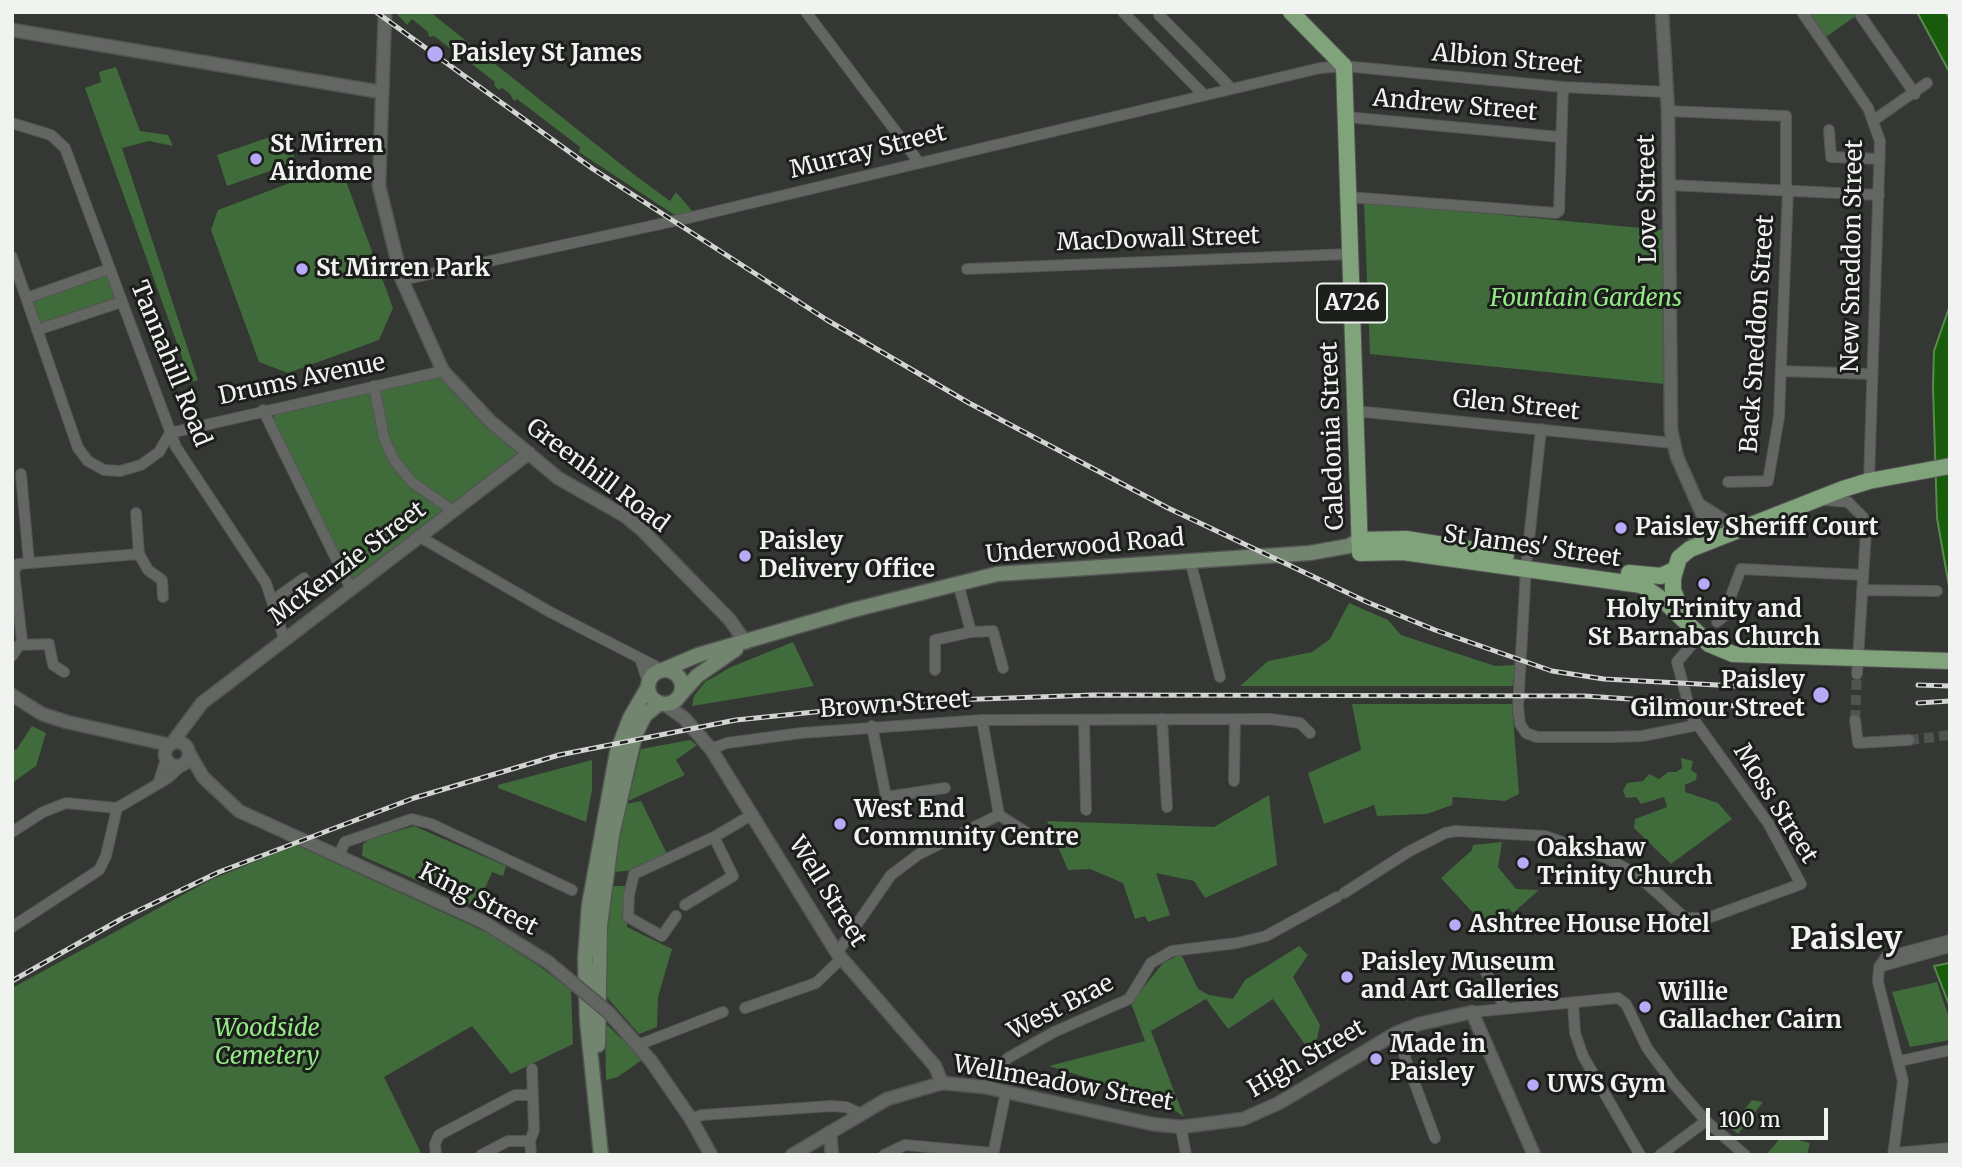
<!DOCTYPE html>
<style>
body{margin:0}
#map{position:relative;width:1962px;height:1167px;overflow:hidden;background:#343733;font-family:Merriweather,serif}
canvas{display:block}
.frame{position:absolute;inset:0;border:14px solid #f1f3f1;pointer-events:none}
.scale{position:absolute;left:1706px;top:1108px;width:122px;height:32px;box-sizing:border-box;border:4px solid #f1f3f1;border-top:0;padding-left:9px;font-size:21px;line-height:24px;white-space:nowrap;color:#f1f3f1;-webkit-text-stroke:5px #1c1e1c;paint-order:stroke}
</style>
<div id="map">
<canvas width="1962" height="1167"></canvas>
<div class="frame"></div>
<div class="scale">100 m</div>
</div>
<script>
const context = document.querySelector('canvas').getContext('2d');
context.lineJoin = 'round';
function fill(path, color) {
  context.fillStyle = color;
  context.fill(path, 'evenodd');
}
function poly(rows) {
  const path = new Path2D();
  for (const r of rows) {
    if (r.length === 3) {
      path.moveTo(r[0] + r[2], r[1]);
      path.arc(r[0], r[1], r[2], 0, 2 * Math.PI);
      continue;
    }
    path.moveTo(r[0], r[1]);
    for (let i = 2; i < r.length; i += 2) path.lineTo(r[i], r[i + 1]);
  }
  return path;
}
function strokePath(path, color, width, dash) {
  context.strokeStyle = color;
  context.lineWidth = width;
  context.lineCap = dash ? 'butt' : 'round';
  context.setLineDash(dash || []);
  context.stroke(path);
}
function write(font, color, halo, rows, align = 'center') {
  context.font = font + ' Merriweather,serif';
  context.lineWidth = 6;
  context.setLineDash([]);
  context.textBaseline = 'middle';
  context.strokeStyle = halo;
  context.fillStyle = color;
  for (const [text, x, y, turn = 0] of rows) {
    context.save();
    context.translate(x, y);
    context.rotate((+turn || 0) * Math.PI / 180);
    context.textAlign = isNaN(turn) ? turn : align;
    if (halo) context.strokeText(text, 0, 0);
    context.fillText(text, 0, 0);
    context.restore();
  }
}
const green = poly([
 [395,12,430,12,632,173,670,201,676,192,693,212,676,216,579,152,580,147,517,99,514,101,510,94,502,88,499,90,494,85,495,82,473,65,460,55,455,58,451,56,455,52,434,36,429,37,428,32,412,19,407,25],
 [1809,12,1861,12,1826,37],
 [116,67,140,131,168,135,173,146,149,141,122,148,198,380,191,382,85,88,101,82,99,72],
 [285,132,296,162,227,186,217,155],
 [327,169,346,181,393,308,379,340,288,373,259,362,211,230,218,210],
 [1364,202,1662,230,1664,384,1370,354],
 [106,273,116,300,40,326,31,300],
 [442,374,453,393,523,453,352,582,273,419,275,411],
 [1349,603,1388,620,1401,635,1495,666,1515,665,1513,686,1240,686,1268,661,1312,652,1330,639],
 [793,642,814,686,692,706,694,696,705,682,731,667],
 [1352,704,1512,704,1519,794,1505,801,1453,797,1452,805,1427,814,1377,816,1374,805,1324,824,1308,773,1361,750],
 [32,726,46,733,36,766,12,783,12,749,16,750],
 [690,740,697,745,676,760,685,775,628,801,641,749],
 [1681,758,1693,761,1691,770,1697,774,1696,780,1685,785,1685,792,1718,803,1732,819,1671,864,1634,828,1635,819,1667,807,1664,797,1641,804,1636,797,1626,798,1623,791,1627,783,1643,781,1649,774,1659,779,1668,772,1676,772,1682,768],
 [592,760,592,790,586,822,498,788,498,785],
 [1269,795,1277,865,1205,898,1194,881,1156,873,1170,915,1148,922,1145,916,1135,919,1123,883,1090,869,1068,870,1047,821,1214,827],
 [641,801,667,854,636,870,613,872,626,804],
 [414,826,506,866,503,876,492,872,477,907,362,856,363,844,370,839],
 [1502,842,1498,867,1516,889,1539,890,1513,913,1508,908,1486,927,1441,878,1472,850,1473,845],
 [296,845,488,933,542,968,571,990,573,1044,511,1074,472,1026,384,1077,422,1155,12,1155,12,988,210,880],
 [610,886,627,886,627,927,672,949,658,997,657,1027,639,1034,605,995],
 [1299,946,1308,955,1293,977,1320,1025,1313,1056,1273,999,1228,1029,1206,999,1151,1031,1184,1117,1162,1101,1049,1066,1145,1041,1131,1003,1163,963,1181,954,1198,989,1209,995,1233,999,1245,980],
 [1937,982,1950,1021,1950,1040,1910,1047,1892,992],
 [605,1023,643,1059,618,1077,606,1080],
 [1752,1100,1763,1102,1738,1134,1730,1128],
 [1782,1136,1810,1143,1807,1155,1766,1155]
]);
const water = poly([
 [1917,12,1946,12,1950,20,1950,73,1917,12],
 [1950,305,1950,592,1937,518,1933,387,1934,351,1950,305],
 [1949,963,1950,964,1950,1007,1934,966,1949,963]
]);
const minorTunnel = poly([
 [1855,720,1857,674],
 [1909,740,1950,735]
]);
const minor = poly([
 [806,12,918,161],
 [1123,12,1202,93],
 [1802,12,1868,108,1880,141,1869,481],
 [1159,15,1230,87],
 [1861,16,1915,94],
 [1668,111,1786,116,1786,188],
 [1346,117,1560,137],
 [1874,120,1927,83],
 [12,123,51,135,65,148,176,447,266,583,284,638],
 [1829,130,1831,157,1880,159],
 [1669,185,1879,195],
 [1348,197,1556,213,1559,211,1563,87],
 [12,257,78,448,88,461,104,470,120,471,141,465,159,452,170,433],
 [967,269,1350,254],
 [402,280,688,218,1320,68,1344,66,1563,87,1666,92],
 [27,298,109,269],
 [37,330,121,302],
 [1782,371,1871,374],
 [374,386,384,438,394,460,412,482,453,511],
 [263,410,351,589],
 [1355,411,1673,443],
 [170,433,443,371],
 [21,474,29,563],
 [1728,482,1768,481,1779,417,1788,189],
 [1824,500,1848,502,1863,517,1866,532,1857,674],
 [420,537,550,612,663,670],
 [139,554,148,570,162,580,163,597],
 [1527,558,1541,429],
 [1190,560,1220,677],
 [1526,568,1518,707,1520,724,1526,733,1537,737,1614,737,1642,736,1698,725],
 [958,583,971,632,993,631,1003,668],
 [1862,590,1937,591],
 [272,601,304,578],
 [1717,622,1723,617,1741,569,1863,575],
 [19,645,49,644,53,665,64,672],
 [12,656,22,641,14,572,18,564,139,554,136,513],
 [641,661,648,683],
 [935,670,935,640,971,632],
 [1162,719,1167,807],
 [982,720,999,815],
 [1084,720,1086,810],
 [1855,720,1858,743,1909,740],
 [872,726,886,797,945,788],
 [711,749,727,743,801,733,982,720,1270,719,1300,723,1310,733],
 [1234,781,1235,719],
 [158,784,166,759],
 [12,832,43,812,66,803,117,808,168,778,181,766],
 [339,854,345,842,412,819,431,824,572,890],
 [1344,893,1408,852,1445,833,1456,831,1545,836,1607,858,1636,874,1685,918,1708,918,1801,884,1768,823,1692,717,1677,662,1699,636],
 [685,905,733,876,714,837],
 [676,916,662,936,628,917,629,895,634,874,714,837,753,814],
 [12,927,99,870,106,856,117,808],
 [837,953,891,875,919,854,999,815,1040,841],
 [1482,965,1505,1008],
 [1879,967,1950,947],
 [1573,1003,1575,1033,1583,1056,1640,1155],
 [745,1008,816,983,842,958],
 [1472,1012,1618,998,1626,1004,1647,1048,1673,1083,1706,1121,1745,1155],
 [1396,1033,1435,1138],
 [638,1045,723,1012],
 [1900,1061,1950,1050],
 [984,1087,1008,1058,1054,1032,1129,999,1151,963,1172,951,1237,943,1266,936,1337,897],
 [691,1119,702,1115,831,1106,846,1107,859,1113],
 [1181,1127,1186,1155],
 [1894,1153,1950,1148],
 [436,1155,435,1144,439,1135,515,1095,533,1095],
 [481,1155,508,1141,530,1141],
 [531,1155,530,1141,534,1130,532,1069],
 [884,1155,905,1145,993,1153],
 [993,1155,1006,1091],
 [1660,1155,1706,1121],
 [1893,1155,1903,1081,1878,982,1879,967,1886,957,1950,940]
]);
const tertiary = poly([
 [385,12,379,186,402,280,443,371,490,421,558,478,625,516,643,531,730,620,746,643],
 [1662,12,1668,111,1671,430,1677,457,1705,520,1703,531,1690,549],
 [12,30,381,92],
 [1701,506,1726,522,1748,524],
 [12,695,42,714,67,722,170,745],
 [664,704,684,718,711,749,837,953,935,1066,942,1083],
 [177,754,12],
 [172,743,202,703,529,453],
 [189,753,203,777,239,811,483,922,548,962],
 [626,1032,651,1061,691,1119,711,1155],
 [830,1132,832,1155],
 [792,1155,887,1099,942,1083,984,1087,1152,1124,1181,1127,1243,1119,1279,1103,1396,1033,1419,1024,1472,1012,1534,1155]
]);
const secondary = poly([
 [665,669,698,655,853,610,997,574,1310,553,1349,546,1359,540],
 [665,687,17],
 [680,695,697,676,736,649],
 [598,1045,600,925,612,835,635,735,645,715,660,703],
 [601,1155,587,1020,585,959,589,905,617,752,630,718,648,687]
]);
const primary = poly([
 [1291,12,1344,66,1360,553,1403,552,1641,585,1663,600,1709,644,1733,654,1950,661],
 [1359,540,1406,539,1506,555],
 [1629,573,1661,576,1674,570],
 [1683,615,1673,590,1673,578,1679,558,1690,549,1843,489,1869,481,1950,466]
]);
const rail = poly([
 [376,12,593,169,827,320,969,403,1168,508,1367,602,1435,630,1552,671,1604,679,1736,686],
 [1918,685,1950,686],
 [1918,703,1950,701],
 [12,981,123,918,219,872,414,798,559,755,736,720,923,701,1094,695,1585,696,1735,706]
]);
const tertiaryBridge = poly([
 [548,962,608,1012,626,1032]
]);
const markers = [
 [435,54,9,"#b7abf8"],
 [256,159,7,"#b7abf8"],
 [302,269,7,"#b7abf8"],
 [1621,528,7,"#b7abf8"],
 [745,556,7,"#b7abf8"],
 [1704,584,7,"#b7abf8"],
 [1821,695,9,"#b7abf8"],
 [840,824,7,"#b7abf8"],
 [1523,863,7,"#b7abf8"],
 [1455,925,7,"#b7abf8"],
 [1347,977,7,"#b7abf8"],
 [1645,1007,7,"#b7abf8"],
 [1376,1059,7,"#b7abf8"],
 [1533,1085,7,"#b7abf8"]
];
const shields = [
 [1352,303,70]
];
const shieldNames = [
 ["A726",1352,303]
];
const poiNames = [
 ["Paisley St James",451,54],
 ["St Mirren",270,145],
 ["Airdome",270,173],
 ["St Mirren Park",316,269],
 ["Paisley Sheriff Court",1635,528],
 ["Paisley",759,542],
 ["Delivery Office",759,570],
 ["Holy Trinity and",1704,610,"center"],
 ["St Barnabas Church",1704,638,"center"],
 ["Paisley",1805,681,"right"],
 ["Gilmour Street",1805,709,"right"],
 ["West End",854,810],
 ["Community Centre",854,838],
 ["Oakshaw",1537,849],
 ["Trinity Church",1537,877],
 ["Ashtree House Hotel",1469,925],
 ["Paisley Museum",1361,963],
 ["and Art Galleries",1361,991],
 ["Willie",1659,993],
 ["Gallacher Cairn",1659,1021],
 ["Made in",1390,1045],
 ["Paisley",1390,1073],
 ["UWS Gym",1547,1085]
];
const streetNames = [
 ["Albion Street",1507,60,5],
 ["Andrew Street",1455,106,5],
 ["Murray Street",868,152,-14],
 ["Love Street",1648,199,-91],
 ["MacDowall Street",1158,240,-2],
 ["New Sneddon Street",1853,256,-89],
 ["Back Sneddon Street",1758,334,-86],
 ["Tannahill Road",170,364,68],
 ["Drums Avenue",302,380,-12],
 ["Glen Street",1516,406,6],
 ["Caledonia Street",1333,436,-92],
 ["Greenhill Road",597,476,37],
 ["Underwood Road",1085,547,-5],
 ["St James' Street",1532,547,8],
 ["McKenzie Street",348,564,-37],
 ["Brown Street",895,705,-4],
 ["Moss Street",1775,804,58],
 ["Well Street",827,892,58],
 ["King Street",478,900,27],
 ["West Brae",1061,1008,-27],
 ["High Street",1307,1059,-30],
 ["Wellmeadow Street",1063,1084,10]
];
const parkNames = [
 ["Fountain Gardens",1586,299],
 ["Woodside",267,1029],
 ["Cemetery",267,1057]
];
const districtNames = [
 ["Paisley",1846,940]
];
fill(green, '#406b3a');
fill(water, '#185b0b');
strokePath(water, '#598950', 2);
strokePath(minorTunnel, '#505350', 10, [10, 5]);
strokePath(minor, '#535553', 12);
strokePath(tertiary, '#535553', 15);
strokePath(secondary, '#535553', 17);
strokePath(primary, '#535553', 18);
strokePath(minor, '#636663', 10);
strokePath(tertiary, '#636663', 12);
strokePath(secondary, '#72856f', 14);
strokePath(primary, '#81a37b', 16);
strokePath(rail, '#d3d5d3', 5);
strokePath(rail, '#1c1e1c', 2.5, [8]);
strokePath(tertiaryBridge, '#535553', 15, []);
strokePath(tertiaryBridge, '#636663', 12);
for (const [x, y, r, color] of markers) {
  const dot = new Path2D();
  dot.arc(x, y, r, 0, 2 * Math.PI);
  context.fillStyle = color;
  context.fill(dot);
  strokePath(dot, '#1c1e1c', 2.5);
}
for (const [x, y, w] of shields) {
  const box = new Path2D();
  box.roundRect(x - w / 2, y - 19.5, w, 39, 5);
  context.fillStyle = '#1c1e1c';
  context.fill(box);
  strokePath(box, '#f1f3f1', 2);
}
write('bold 23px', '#f1f3f1', null, shieldNames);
write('bold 24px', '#f1f3f1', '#1c1e1c', poiNames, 'left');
write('24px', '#f1f3f1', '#1c1e1c', streetNames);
write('italic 24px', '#94ea86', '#1c1e1c', parkNames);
write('bold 32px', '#f1f3f1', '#1c1e1c', districtNames);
</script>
